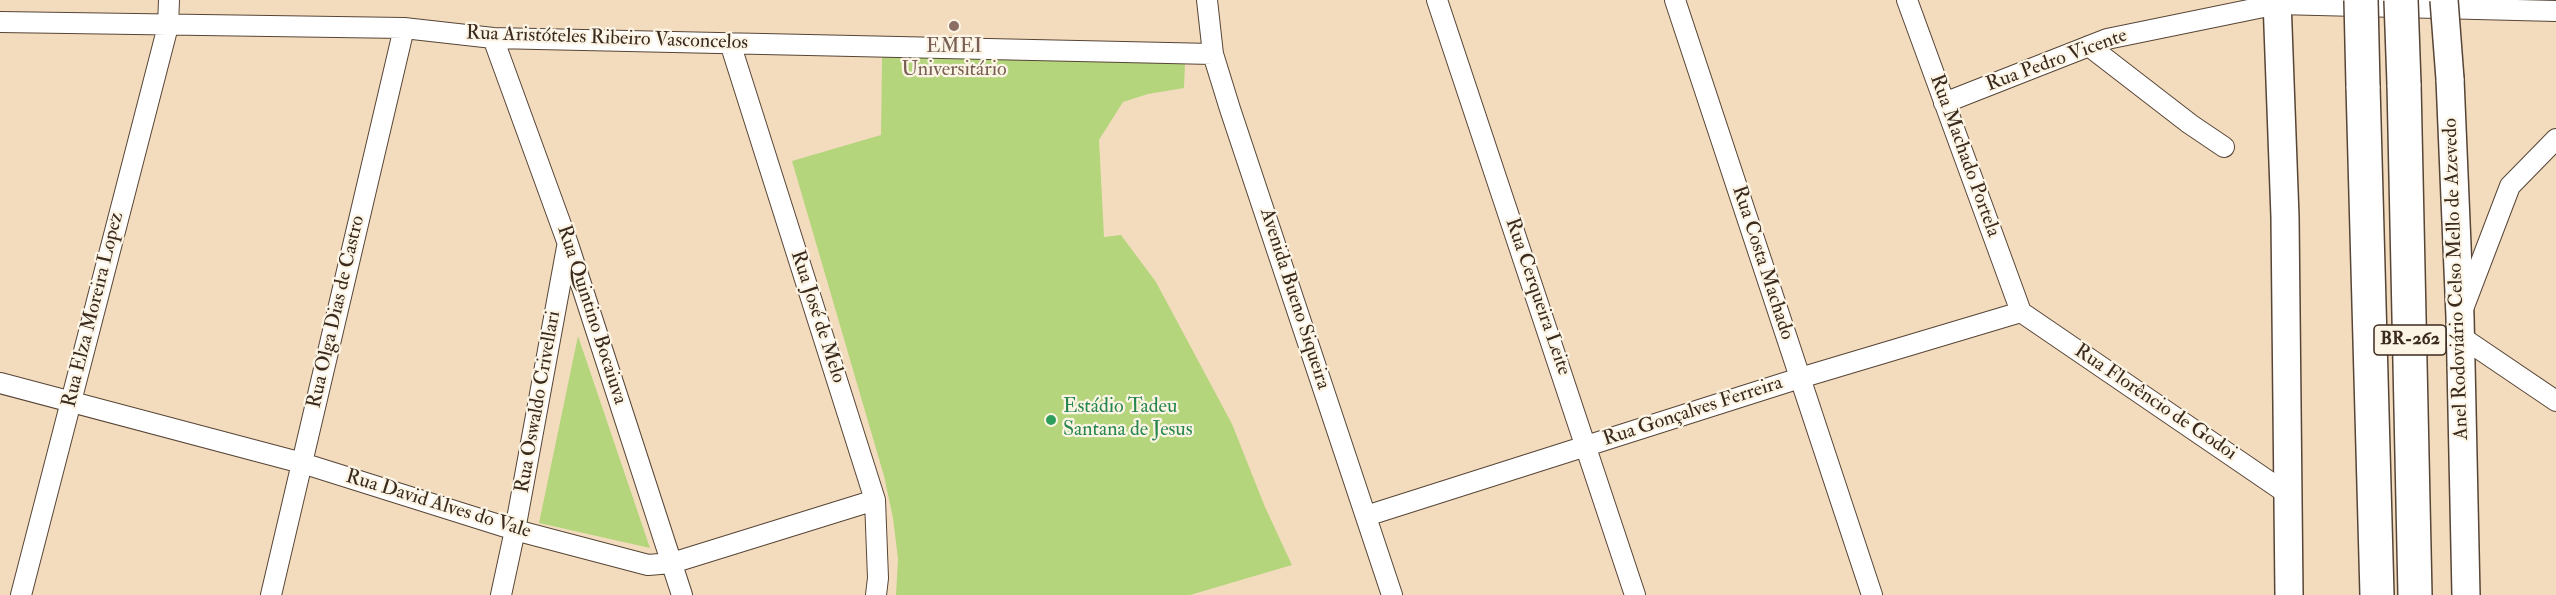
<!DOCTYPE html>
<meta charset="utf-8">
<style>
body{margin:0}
canvas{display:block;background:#f3dcbe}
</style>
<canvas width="2556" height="595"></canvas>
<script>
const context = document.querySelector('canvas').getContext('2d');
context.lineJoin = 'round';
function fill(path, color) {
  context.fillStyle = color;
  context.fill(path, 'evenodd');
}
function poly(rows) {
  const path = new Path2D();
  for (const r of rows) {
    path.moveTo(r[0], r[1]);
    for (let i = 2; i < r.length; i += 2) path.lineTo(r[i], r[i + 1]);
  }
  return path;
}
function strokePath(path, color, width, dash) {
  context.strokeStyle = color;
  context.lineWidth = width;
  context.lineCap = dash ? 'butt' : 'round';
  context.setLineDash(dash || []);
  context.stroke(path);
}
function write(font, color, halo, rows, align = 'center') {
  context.font = font + ' "IM FELL Double Pica",serif';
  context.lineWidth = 4.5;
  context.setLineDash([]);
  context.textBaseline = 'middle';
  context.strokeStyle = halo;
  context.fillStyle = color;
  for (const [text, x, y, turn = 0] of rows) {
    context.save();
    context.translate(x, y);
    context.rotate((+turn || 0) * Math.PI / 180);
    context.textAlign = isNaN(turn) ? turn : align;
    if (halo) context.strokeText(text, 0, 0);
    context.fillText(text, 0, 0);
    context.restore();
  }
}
const green = poly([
 [882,57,1185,63,1184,88,1148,94,1123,102,1099,140,1104,237,1121,235,1156,282,1232,424,1265,507,1292,565,1190,595,896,595,898,559,893,518,884,476,792,161,881,135],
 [578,336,650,548,539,523]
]);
const street = poly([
 [1207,0,1213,54,1230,109,1392,595],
 [1437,0,1635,595],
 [1675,0,1872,595],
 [1907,0,2021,312],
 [0,22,404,28,493,38,1213,54],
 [493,38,568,244,682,595],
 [730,43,875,500,878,578,876,595],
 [2089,46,2190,124,2224,147],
 [1944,103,2107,39,2278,4,2556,11],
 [2463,309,2510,186,2556,139],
 [2021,312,2289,495],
 [2460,336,2556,401],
 [0,383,302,463,515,530,648,565,672,563,875,500],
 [1366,516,1800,378,2021,312],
 [21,595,168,26,169,0],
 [271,595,404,28],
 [501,595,515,530,567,247]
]);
const secondary = poly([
 [2277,0,2285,217,2289,595],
 [2450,79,2460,317,2466,595]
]);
const highway = poly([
 [2404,84,2415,595],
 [2363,86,2377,595]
]);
const secondaryBridge = poly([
 [2444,0,2450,79]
]);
const highwayBridge = poly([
 [2361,0,2363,86],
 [2401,0,2404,84]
]);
const markers = [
 [954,26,6,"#8d6e63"],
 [1051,420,6,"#2e9e5b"]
];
const shields = [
 [2410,340,72]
];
const shieldNames = [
 ["BR-262",2410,340]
];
const streetNames = [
 ["Rua Aristóteles Ribeiro Vasconcelos",607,39,2],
 ["Rua Pedro Vicente",2057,61,-20],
 ["Rua Machado Portela",1964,156,70],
 ["Rua Costa Machado",1762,263,72],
 ["Anel Rodoviário Celso Mello de Azevedo",2457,279,-92],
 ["Rua Cerqueira Leite",1537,297,71],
 ["Avenida Bueno Siqueira",1294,299,72],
 ["Rua Elza Moreira Lopez",94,310,-76],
 ["Rua Olga Dias de Castro",337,312,-77],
 ["Rua Quintino Bocaiuva",591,315,72],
 ["Rua José de Melo",817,317,72],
 ["Rua Oswaldo Crivellari",539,402,-80],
 ["Rua Florêncio de Godoi",2155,403,34],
 ["Rua Gonçalves Ferreira",1693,412,-18],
 ["Rua David Alves do Vale",438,505,17]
];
const educationNames = [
 ["EMEI",954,48],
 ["Universitário",954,71]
];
const leisureNames = [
 ["Estádio Tadeu",1063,408],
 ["Santana de Jesus",1063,431]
];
fill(green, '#b5d57d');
strokePath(street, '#574536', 22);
strokePath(secondary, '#574536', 30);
strokePath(highway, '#574536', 36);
strokePath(street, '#fff', 20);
strokePath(secondary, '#fff', 27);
strokePath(highway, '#fff', 33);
strokePath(secondaryBridge, '#574536', 30, []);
strokePath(highwayBridge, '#574536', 36, []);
strokePath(secondaryBridge, '#fff', 27);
strokePath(highwayBridge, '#fff', 33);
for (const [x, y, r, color] of markers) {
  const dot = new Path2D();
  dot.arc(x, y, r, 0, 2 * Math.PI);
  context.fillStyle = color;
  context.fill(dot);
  strokePath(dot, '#fcf5e5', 2);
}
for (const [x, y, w] of shields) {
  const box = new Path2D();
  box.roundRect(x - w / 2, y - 15, w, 30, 4.5);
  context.fillStyle = '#fcf5e5';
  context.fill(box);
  strokePath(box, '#3b2a1e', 1.5);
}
write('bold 18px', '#3b2a1e', null, shieldNames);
write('20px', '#3b2a1e', '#fcf5e5', streetNames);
write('20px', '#785e54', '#fcf5e5', educationNames);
write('20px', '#27864d', '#fcf5e5', leisureNames, 'left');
</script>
